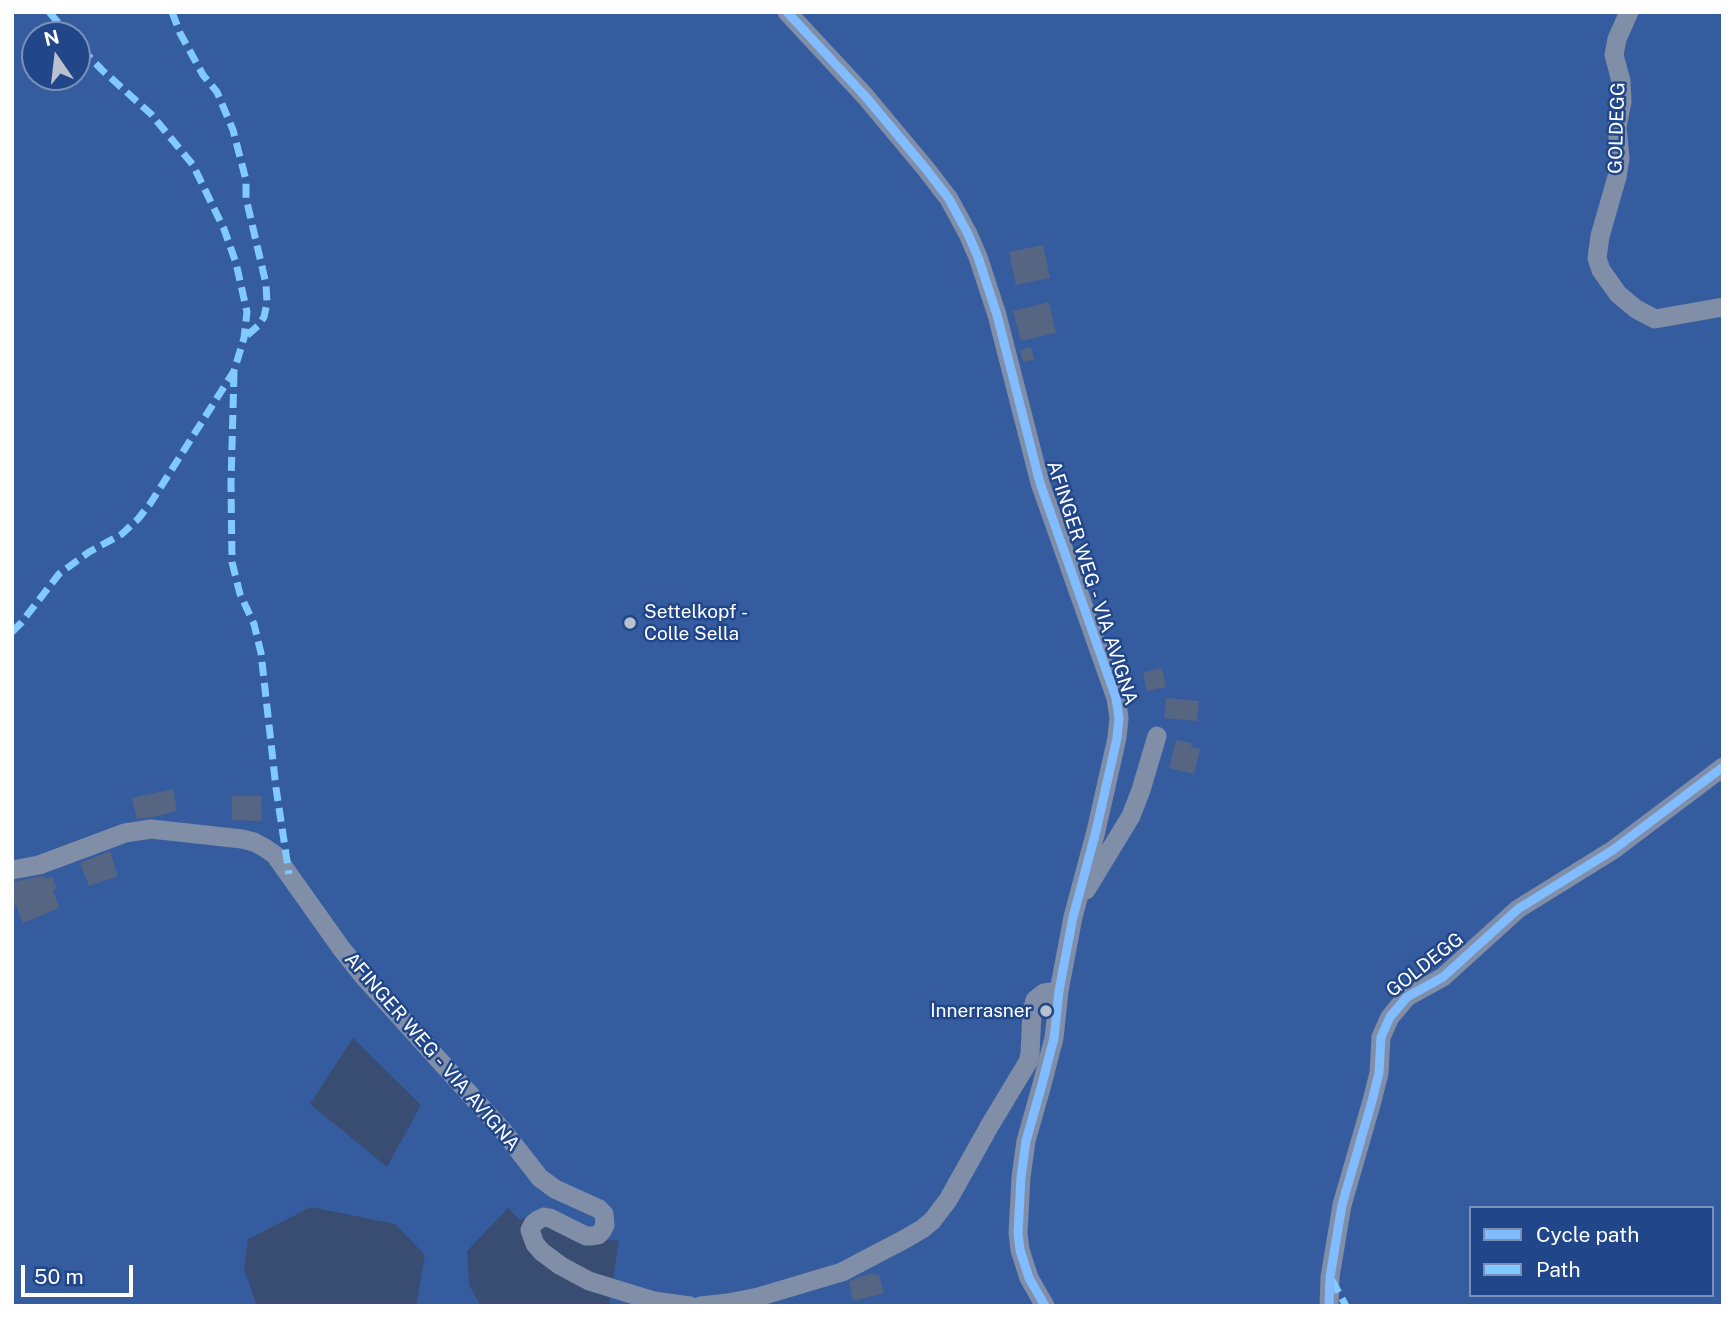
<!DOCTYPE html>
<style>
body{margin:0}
#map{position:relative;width:1735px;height:1318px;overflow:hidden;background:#394d72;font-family:"Public Sans",sans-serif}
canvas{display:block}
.frame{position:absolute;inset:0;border:14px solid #fff;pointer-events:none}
.legend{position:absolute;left:1469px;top:1206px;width:245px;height:91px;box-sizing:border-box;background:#21468a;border:2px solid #7a90b9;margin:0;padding:9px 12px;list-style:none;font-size:21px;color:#fff}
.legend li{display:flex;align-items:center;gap:14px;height:35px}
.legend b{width:35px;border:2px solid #7a90b9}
.north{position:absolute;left:21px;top:21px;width:70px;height:70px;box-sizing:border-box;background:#21468a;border:2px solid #7a90b9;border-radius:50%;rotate:346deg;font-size:19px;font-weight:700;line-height:28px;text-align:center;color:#fff}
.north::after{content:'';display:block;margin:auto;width:24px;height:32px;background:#bac1ce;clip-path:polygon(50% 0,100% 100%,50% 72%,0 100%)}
.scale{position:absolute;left:21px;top:1265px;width:112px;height:32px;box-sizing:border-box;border:4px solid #fff;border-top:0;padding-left:9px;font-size:21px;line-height:24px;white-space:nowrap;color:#fff;-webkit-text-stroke:5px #21468a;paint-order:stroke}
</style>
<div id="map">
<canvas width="1735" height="1318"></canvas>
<div class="frame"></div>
<ul class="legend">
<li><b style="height:9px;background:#80bcff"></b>Cycle path</li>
<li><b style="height:9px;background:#80caff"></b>Path</li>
</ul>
<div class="north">N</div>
<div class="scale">50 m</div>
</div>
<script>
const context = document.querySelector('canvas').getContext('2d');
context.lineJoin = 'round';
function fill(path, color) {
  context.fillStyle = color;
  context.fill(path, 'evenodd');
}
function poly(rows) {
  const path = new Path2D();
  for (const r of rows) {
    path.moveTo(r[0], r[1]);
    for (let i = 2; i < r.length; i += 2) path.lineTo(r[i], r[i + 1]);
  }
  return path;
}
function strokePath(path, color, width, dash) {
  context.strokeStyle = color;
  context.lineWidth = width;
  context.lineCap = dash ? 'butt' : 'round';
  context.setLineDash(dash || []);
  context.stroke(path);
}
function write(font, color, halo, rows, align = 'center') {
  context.font = font + ' "Public Sans",sans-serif';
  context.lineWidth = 5;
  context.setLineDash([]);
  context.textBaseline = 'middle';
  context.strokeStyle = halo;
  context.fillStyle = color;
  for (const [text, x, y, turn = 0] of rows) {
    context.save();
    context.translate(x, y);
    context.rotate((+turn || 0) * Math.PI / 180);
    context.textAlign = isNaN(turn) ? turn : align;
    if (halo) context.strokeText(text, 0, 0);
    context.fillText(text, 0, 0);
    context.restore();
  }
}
const green = poly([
 [12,12,1723,12,1723,1306,609,1306,619,1240,594,1241,530,1215,520,1220,508,1208,467,1251,469,1285,481,1306,416,1306,425,1255,395,1224,311,1207,248,1239,244,1270,257,1306,12,1306],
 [35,35,77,35,77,77,35,77],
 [353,1038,421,1105,387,1167,310,1104],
 [1471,1208,1712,1208,1712,1295,1471,1295]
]);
const building = poly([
 [1043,245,1050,278,1016,285,1009,252],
 [1049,302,1056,333,1021,341,1013,311],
 [1031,347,1034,360,1023,362,1020,350],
 [1162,668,1166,687,1147,691,1143,672],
 [1166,698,1199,701,1197,721,1164,718],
 [1176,740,1192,743,1191,747,1200,749,1194,774,1169,768],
 [173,789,177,811,153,817,137,819,132,798],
 [232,796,262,796,261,821,232,820],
 [110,851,118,876,89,886,80,863],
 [44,876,45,879,52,876,57,888,53,890,59,908,23,923,16,905,12,906,12,882],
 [874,1273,874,1275,879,1274,884,1293,853,1301,849,1282,859,1277]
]);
const minor = poly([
 [787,12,865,96,926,169,949,199,968,234,978,257,997,315,1040,483,1116,698,1119,718,1117,738,1096,831,1073,917,1059,991,1054,1038,1041,1088,1026,1141,1021,1177,1018,1233,1020,1250,1029,1278,1045,1306],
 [1629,12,1617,39,1614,55,1621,81,1622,102,1617,127,1620,158,1617,177,1600,236,1597,258,1601,270,1618,294,1636,309,1655,319,1723,307],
 [12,870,39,865,125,833,151,829,242,839,254,842,265,848,275,855,341,948,364,977,504,1132,540,1178,555,1189,599,1209,604,1214,605,1225,602,1231,598,1235,592,1236,586,1236,550,1218,544,1217,538,1220,533,1224,530,1230,535,1244,542,1252,561,1266,589,1281,654,1301,690,1306],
 [1086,890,1131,816,1141,790,1157,736],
 [701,1306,728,1303,758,1297,842,1272,905,1239,922,1229,932,1221,948,1200,990,1125,1028,1062,1030,1054,1032,1012,1035,1000,1044,993,1059,991],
 [1329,1306,1330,1277,1342,1205,1372,1101,1379,1073,1381,1037,1390,1017,1407,997,1443,977,1518,909,1613,850,1723,767]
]);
const quiet = poly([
 [49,12,69,35],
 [172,12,180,33,203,75,217,92,233,130,246,180,246,198,266,284,267,303,264,317,259,325,244,338],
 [234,373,231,483,232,562,240,594,254,624,261,653,276,788,289,874],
 [12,632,21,623,59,574,89,552,122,534,138,519,150,504,234,371,244,338,247,312,236,263,224,229,193,165,151,114,102,70,77,44],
 [1332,1280,1346,1306]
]);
const cycleway = poly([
 [787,12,865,96,926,169,949,199,968,234,978,257,997,315,1040,483,1116,698,1119,718,1117,738,1096,831,1073,917,1059,991,1054,1038,1041,1088,1026,1141,1021,1177,1018,1233,1020,1250,1029,1278,1045,1306],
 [1329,1306,1330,1277,1342,1205,1372,1101,1379,1073,1381,1037,1390,1017,1407,997,1443,977,1518,909,1613,850,1723,767]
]);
const markers = [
 [630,623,7,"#bac1ce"],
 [1046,1011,7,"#bac1ce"]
];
const streetNames = [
 ["GOLDEGG",1617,128,-88],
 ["AFINGER WEG - VIA AVIGNA",1092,583,72],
 ["GOLDEGG",1425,965,-38],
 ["AFINGER WEG - VIA AVIGNA",432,1052,49]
];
const poiNames = [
 ["Settelkopf -",644,612],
 ["Colle Sella",644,634],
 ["Innerrasner",1032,1011,"right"]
];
fill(green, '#365ca0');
fill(building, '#556582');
strokePath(minor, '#808ea7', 19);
strokePath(quiet, '#80caff', 7, [14, 7]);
strokePath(cycleway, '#80bcff', 9);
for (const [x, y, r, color] of markers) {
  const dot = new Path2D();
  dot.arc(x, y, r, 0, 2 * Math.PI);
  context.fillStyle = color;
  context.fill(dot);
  strokePath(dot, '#21468a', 2.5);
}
write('19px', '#fff', '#21468a', streetNames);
write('19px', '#fff', '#21468a', poiNames, 'left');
</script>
